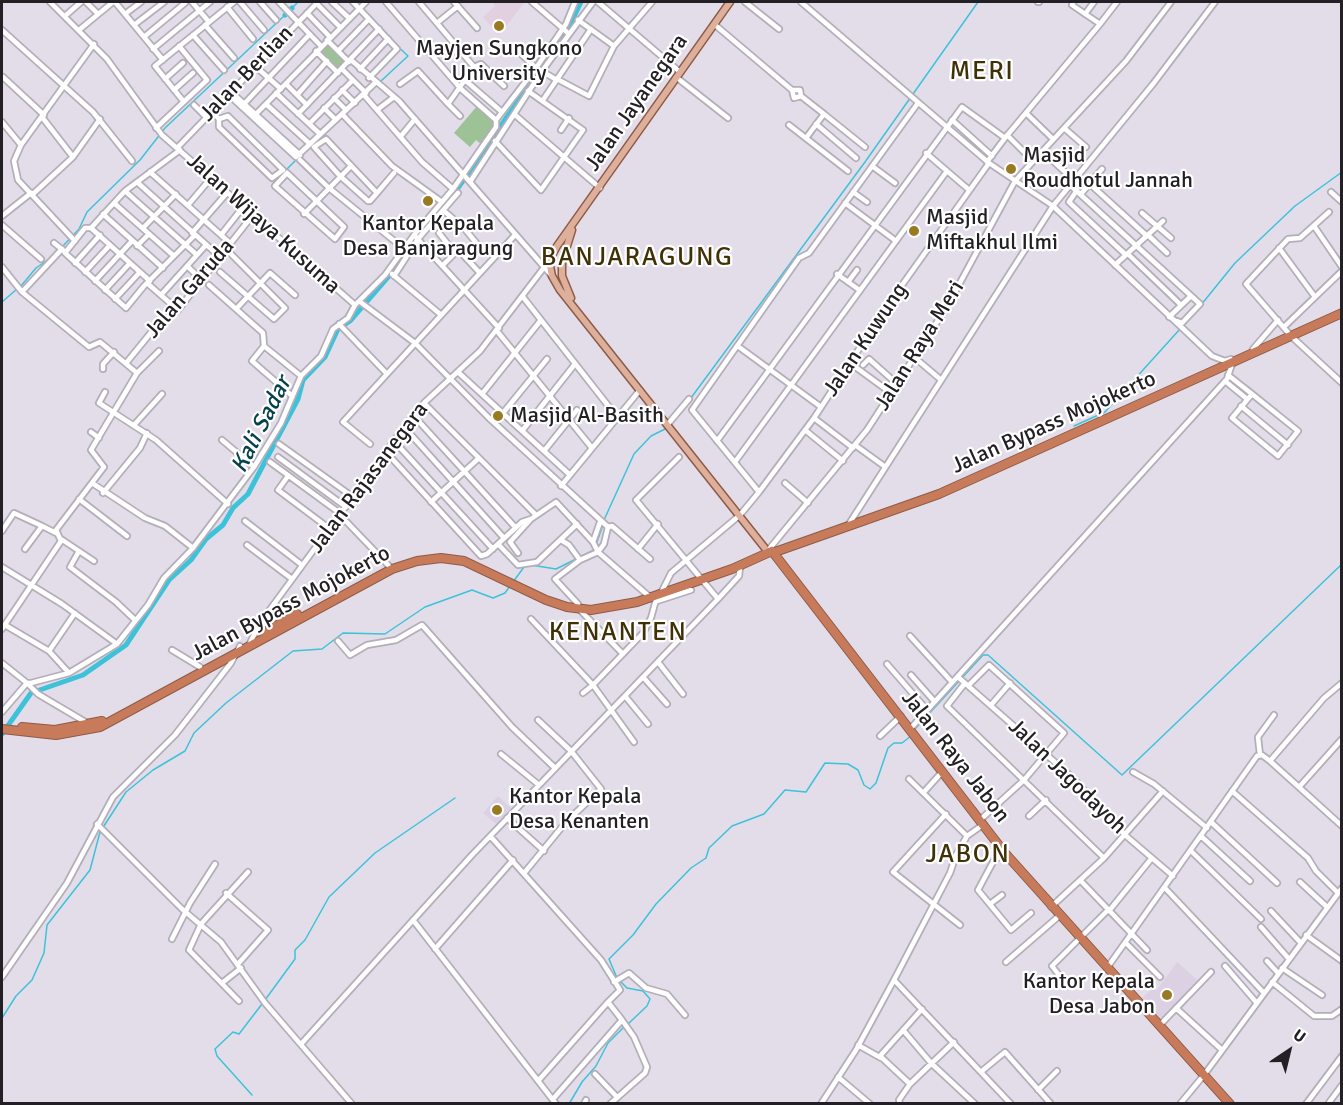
<!DOCTYPE html>
<style>
body{margin:0}
#map{position:relative;width:1343px;height:1105px;overflow:hidden;background:#e3dde9;font-family:Signika,sans-serif}
canvas{display:block}
.frame{position:absolute;inset:0;border:3px solid #222024;pointer-events:none}
.north{position:absolute;left:1259px;top:1021px;width:60px;height:60px;-webkit-text-stroke:4px #fff;paint-order:stroke;rotate:35deg;font-size:16px;font-weight:700;line-height:24px;text-align:center;color:#222024}
.north::after{content:'';display:block;margin:auto;width:21px;height:27px;background:#222024;clip-path:polygon(50% 0,100% 100%,50% 72%,0 100%)}
</style>
<div id="map">
<canvas width="1343" height="1105"></canvas>
<div class="frame"></div>
<div class="north">U</div>
</div>
<script>
const context = document.querySelector('canvas').getContext('2d');
context.lineJoin = 'round';
function fill(path, color) {
  context.fillStyle = color;
  context.fill(path, 'evenodd');
}
function poly(rows) {
  const path = new Path2D();
  for (const r of rows) {
    path.moveTo(r[0], r[1]);
    for (let i = 2; i < r.length; i += 2) path.lineTo(r[i], r[i + 1]);
  }
  return path;
}
function strokePath(path, color, width, dash) {
  context.strokeStyle = color;
  context.lineWidth = width;
  context.lineCap = dash ? 'butt' : 'round';
  context.setLineDash(dash || []);
  context.stroke(path);
}
function write(font, color, halo, rows, align = 'center') {
  context.font = font + ' Signika,sans-serif';
  context.lineWidth = 4.5;
  context.setLineDash([]);
  context.textBaseline = 'middle';
  context.strokeStyle = halo;
  context.fillStyle = color;
  for (const [text, x, y, turn = 0] of rows) {
    context.save();
    context.translate(x, y);
    context.rotate((+turn || 0) * Math.PI / 180);
    context.textAlign = isNaN(turn) ? turn : align;
    if (halo) context.strokeText(text, 0, 0);
    context.fillText(text, 0, 0);
    context.restore();
  }
}
const built = poly([
 [498,796,511,808,496,824,483,813],
 [1177,962,1200,982,1162,1021,1141,999,1153,988,1157,990]
]);
const education = poly([
 [492,2,525,2,499,35,483,17,495,6]
]);
const green = poly([
 [328,43,347,61,337,71,318,52],
 [478,105,495,120,494,127,482,145,476,140,470,147,454,133]
]);
const stream = poly([
 [292,8,298,2],
 [368,93,408,56,390,39],
 [346,113,365,96],
 [303,154,340,118],
 [287,169,299,157],
 [62,247,79,229,87,212,140,160,165,128,285,15],
 [21,286,36,268,52,257],
 [2,302,17,289],
 [1201,305,1235,263,1295,206,1342,172],
 [1183,326,1198,309],
 [671,425,865,162,978,2],
 [1074,426,1105,412,1180,329],
 [604,520,634,454,651,436,667,428],
 [531,565,556,569,594,550,603,525],
 [513,582,524,567],
 [915,729,983,655,988,655,1122,775,1342,564],
 [617,978,609,959,633,935,656,904,691,868,706,858,709,848,732,826,764,814,785,790,806,792,825,763,848,764,858,770,864,785,870,789,876,783,888,748,894,743,902,743,911,736],
 [620,981,627,988,643,991,650,999,647,1006,628,1024],
 [265,1000,295,959,295,950,305,940,329,897,375,853,455,798],
 [2,1018,16,996,32,980,44,953,47,925,90,870,100,832,126,792,153,770,185,751,194,733,226,703,293,651,322,649,343,633,385,634,425,607,472,590,493,598,505,593,510,586],
 [252,1095,217,1056,215,1049,233,1032,239,1034,262,1004],
 [569,1104,582,1082,596,1066,608,1043,624,1027]
]);
const river = poly([
 [285,15,292,8],
 [451,198,569,27,581,2],
 [2,734,31,693,83,675,126,645,169,580,191,560,206,539,223,525,233,508,248,494,298,399,303,380,325,357,338,329,350,321,388,277,417,237]
]);
const minor = poly([
 [50,2,107,59,162,135,355,305,385,275,414,235,453,189,496,127,496,120,536,68,557,80],
 [86,2,98,14],
 [115,2,163,60],
 [192,2,209,22],
 [240,2,264,30],
 [260,2,276,20],
 [279,2,321,46],
 [332,2,349,18],
 [353,2,397,49,369,78],
 [386,2,461,89,496,120],
 [419,2,474,67],
 [454,2,477,28],
 [532,2,568,33],
 [598,2,680,72],
 [745,2,779,29],
 [801,2,989,163,1053,206,1212,356,1225,361,1231,359],
 [1038,2,1039,2],
 [1073,2,1072,5,1100,24,1117,2],
 [316,3,340,27],
 [227,7,253,39],
 [307,13,330,37],
 [125,14,141,2],
 [1085,14,1094,2],
 [65,16,81,2],
 [578,20,614,46],
 [437,23,458,6],
 [714,24,792,90,800,90,801,96,824,114],
 [134,25,164,2],
 [205,25,234,58],
 [2,30,93,112,132,161],
 [79,30,113,2],
 [193,35,224,70],
 [144,37,185,3],
 [327,40,349,62],
 [515,48,536,68,566,24,575,2],
 [153,49,210,2],
 [316,51,338,73],
 [338,51,369,19],
 [351,60,399,101,552,276],
 [255,66,281,89],
 [474,67,481,64,504,86],
 [342,69,366,93],
 [360,69,388,39],
 [3,77,44,115],
 [676,77,728,118],
 [165,79,183,63],
 [557,79,589,96,614,46,652,2],
 [466,81,502,112],
 [286,84,307,105],
 [400,84,418,71,448,104,474,67],
 [174,90,193,73],
 [342,90,355,103],
 [792,90,794,98,801,96],
 [230,91,300,155],
 [276,93,320,134],
 [228,94,296,157,375,83],
 [297,95,327,61],
 [364,95,422,162,453,189],
 [334,98,346,110],
 [543,100,591,29],
 [184,102,155,66,234,2],
 [244,104,309,35],
 [266,104,310,144],
 [448,104,460,116],
 [194,105,206,117],
 [324,108,336,120],
 [377,110,394,97],
 [211,111,219,119,219,127,272,178,283,170,228,116,219,119],
 [298,114,379,29],
 [342,114,392,166,442,202],
 [514,114,600,188],
 [1027,114,1053,139],
 [42,117,73,157],
 [253,117,366,2],
 [952,120,992,156],
 [2,122,21,145],
 [309,124,353,80],
 [816,124,856,158],
 [789,125,848,171],
 [156,128,207,80,179,46],
 [1064,128,1086,147],
 [561,130,569,118],
 [1007,135,1033,161],
 [401,136,415,119],
 [806,138,824,114,865,147],
 [1005,138,1100,24],
 [495,141,541,190,583,130,528,91],
 [177,148,318,2],
 [180,150,125,191,91,228,85,228,65,253,126,308,144,286,195,235],
 [1042,151,1074,180],
 [926,153,968,189],
 [300,160,329,188,403,248],
 [872,166,895,183],
 [150,172,230,243],
 [287,173,344,227,335,239,275,186,287,173],
 [137,182,220,257],
 [470,182,542,71,593,2],
 [1090,184,1147,236],
 [1070,185,1200,304,1182,323,1177,321],
 [1077,190,1069,202,1126,255],
 [125,191,197,255],
 [853,192,867,202],
 [1331,192,1342,202],
 [377,193,326,139,314,147,340,176,368,201,370,201,377,193,394,173],
 [33,194,73,157,100,119],
 [1081,194,1102,169],
 [114,203,174,256],
 [845,203,896,241],
 [188,205,211,178],
 [444,211,464,228,478,245],
 [1329,212,1300,238,1288,239,1246,284,1291,336,1342,383],
 [1142,213,1171,238],
 [103,214,163,268],
 [304,214,351,166],
 [2,216,31,193],
 [2,225,41,259],
 [1314,226,1342,267],
 [91,228,150,281],
 [143,228,176,194],
 [192,233,227,193],
 [439,233,455,253,443,265],
 [221,235,243,207],
 [414,235,499,328],
 [1150,237,1167,253],
 [75,241,18,180,14,161,21,145,94,44],
 [54,243,64,251],
 [137,246,149,234],
 [1279,248,1315,297],
 [464,256,479,272],
 [1130,256,1181,305],
 [75,263,100,235],
 [1115,265,1163,221],
 [187,266,202,280],
 [2,267,22,292,89,347,100,342,137,373,91,450,104,467,56,530,61,541,2,629],
 [85,272,110,245],
 [220,272,274,319,285,308,226,249],
 [392,274,440,314],
 [837,274,858,289],
 [394,276,418,239,458,193],
 [95,281,132,241],
 [848,282,857,270],
 [147,283,178,310],
 [209,285,263,333,264,346,301,376],
 [105,290,130,263],
 [22,292,62,249],
 [161,295,206,245],
 [523,297,617,417],
 [115,299,140,272],
 [359,301,415,343,489,418,608,527,604,544,598,552,580,560,555,579,578,604],
 [237,308,270,273,295,295],
 [1169,317,1191,296],
 [339,324,387,374,515,235],
 [1284,327,1342,271],
 [497,331,592,448],
 [264,346,252,361,291,395],
 [739,347,821,407],
 [1253,349,1278,320],
 [914,357,940,379],
 [127,362,153,330,178,310,252,216],
 [850,363,891,393],
 [863,365,869,359,897,384],
 [103,369,103,364,114,352],
 [137,373,159,351],
 [459,373,570,475],
 [1228,375,1252,394,1298,431,1278,456,1232,418,1252,394],
 [1225,381,1247,399],
 [105,392,99,403,156,440,228,504],
 [482,394,541,320],
 [424,403,536,515],
 [1241,406,1288,445],
 [503,413,547,359],
 [413,415,515,527],
 [814,418,853,448],
 [668,424,689,399],
 [134,425,162,394],
 [404,427,504,538],
 [805,430,843,461],
 [522,431,575,364],
 [91,432,99,438],
 [222,440,254,467],
 [394,441,493,549],
 [717,441,962,107,1005,138,987,162],
 [279,444,353,497],
 [370,444,343,422,387,374],
 [855,445,884,466],
 [544,451,577,410],
 [386,452,481,556,487,554,522,522,531,519,556,502,593,542,598,552,651,598],
 [278,457,346,507],
 [679,457,636,500,718,599],
 [270,462,341,514],
 [735,462,947,171],
 [288,476,278,490,330,529],
 [92,483,145,518,165,526,193,548],
 [785,483,808,503],
 [561,486,640,390],
 [759,492,692,410,799,258,809,253,918,103],
 [103,493,140,448,147,433],
 [79,499,127,536],
 [431,502,479,458],
 [340,515,389,566],
 [245,521,302,565],
 [849,524,1053,206,1153,84,1215,2],
 [608,527,612,526,650,559],
 [2,531,14,513,42,526],
 [61,539,94,561],
 [561,540,569,545,580,560],
 [593,542,600,522],
 [498,544,518,565,537,562,577,524],
 [247,545,292,579],
 [770,548,867,430,948,305,1015,181,1126,61,1171,2],
 [25,549,42,526,56,533],
 [638,549,658,524],
 [79,551,70,567,116,602,135,620],
 [518,553,510,542,530,520],
 [2,567,62,604,117,644],
 [661,593,671,573,740,515,759,492,814,418,885,309,989,163],
 [657,601,691,590],
 [579,609,623,654],
 [531,619,593,685,583,693],
 [5,625,49,651,69,673],
 [910,636,952,682],
 [338,641,350,655,367,645,396,640,422,625,512,727,555,768],
 [249,645,260,623,404,427,424,403,480,351,549,261],
 [172,650,200,667],
 [49,651,75,613],
 [658,662,683,694],
 [2,663,27,683,31,683,69,673,117,644,148,605,164,578,193,548,254,467,281,423,301,376,321,356,333,329,348,318,355,305],
 [887,664,927,710],
 [911,675,934,701],
 [643,677,667,704],
 [958,677,1073,778,1125,835,1173,876],
 [965,683,947,706,1104,858],
 [968,686,989,665,1064,733,1024,780,980,820],
 [625,696,648,724],
 [991,705,1010,683],
 [2,712,27,683,38,694,87,723],
 [911,728,1227,379,1232,364],
 [880,736,901,716],
 [634,742,593,685,643,633,651,618,657,596],
 [501,754,539,785],
 [1260,755,1258,737,1274,715],
 [1270,761,1342,826],
 [1133,772,1154,784,1207,828],
 [909,779,967,836],
 [1300,786,1342,739],
 [1232,791,1308,858,1316,871,1338,893],
 [924,792,942,772],
 [946,814,893,872,960,925],
 [1029,816,1046,800],
 [507,818,544,851],
 [1211,822,1277,883],
 [97,824,182,909,221,942,265,1003,352,1104],
 [1201,836,1250,881],
 [491,837,601,960,620,990,608,1002,622,1020,553,1099],
 [1191,851,1261,919],
 [1004,852,993,862,978,890,1011,930,1031,913],
 [525,872,566,822,601,789,571,751,538,720],
 [1080,880,1147,950],
 [1300,882,1327,907],
 [1165,888,1264,993],
 [226,893,268,930,238,964],
 [990,904,1002,895],
 [1051,907,1104,858,1163,791],
 [1109,911,1151,859],
 [1271,911,1300,942],
 [413,920,556,1104],
 [1261,927,1289,959],
 [1306,935,1342,961],
 [172,939,190,903,215,864],
 [1126,943,1160,977],
 [435,949,513,860],
 [1267,961,1278,973],
 [1006,962,1059,916],
 [1225,966,1256,1002],
 [1107,968,1257,756,1262,755,1270,761,1324,698,1342,683],
 [1282,968,1322,995],
 [2,977,67,883,113,797,175,735,231,663,240,646],
 [894,980,1011,1104],
 [614,982,629,973,646,988,667,994,685,1015],
 [1272,982,1314,1016,1332,1016,1342,1009],
 [222,983,241,968],
 [1065,983,1052,966,1108,910],
 [239,1001,189,950,201,924,248,872],
 [1176,1008,1222,1050],
 [1159,1026,1211,972],
 [903,1030,931,1063,975,1104],
 [302,1043,472,855,718,599,739,576,740,568],
 [858,1045,881,1058],
 [982,1071,1005,1052,1051,1104],
 [595,1074,617,1097],
 [838,1077,870,1104],
 [538,1081,608,1002],
 [910,1084,880,1056,922,1009],
 [1038,1090,1057,1071],
 [584,1104,586,1100],
 [610,1104,645,1073,647,1067,634,1037,622,1020],
 [821,1104,856,1050,894,980,950,873,956,855,967,836,984,824],
 [900,1104,899,1100,910,1084,954,1042],
 [1180,1104,1204,1075,1342,888],
 [1306,1104,1342,1056],
 [1328,1104,1342,1085]
]);
const major = poly([
 [730,2,557,246,549,261,552,276,560,290,768,552],
 [571,298,562,276,562,262,572,230]
]);
const highway = poly([
 [772,551,1004,852,1230,1104],
 [775,552,939,494,1342,313],
 [265,632,297,614],
 [22,727,55,730,102,721],
 [2,729,56,735,100,727,392,569,417,561,441,558,464,561,546,600,567,607,591,610,637,602,732,569,772,551]
]);
const markers = [
 [499,26,6,"#987a23"],
 [1011,169,6,"#987a23"],
 [428,201,6,"#987a23"],
 [914,231,6,"#987a23"],
 [498,416,6,"#987a23"],
 [497,810,6,"#987a23"],
 [1167,995,6,"#987a23"]
];
const poiNames = [
 ["Mayjen Sungkono",499,49,"center"],
 ["University",499,74,"center"],
 ["Masjid",1023,156],
 ["Roudhotul Jannah",1023,181],
 ["Masjid",926,218],
 ["Miftakhul Ilmi",926,243],
 ["Kantor Kepala",428,224,"center"],
 ["Desa Banjaragung",428,249,"center"],
 ["Masjid Al-Basith",510,416],
 ["Kantor Kepala",509,797],
 ["Desa Kenanten",509,822],
 ["Kantor Kepala",1155,982,"right"],
 ["Desa Jabon",1155,1007,"right"]
];
const streetNames = [
 ["Jalan Berlian",247,74,-46],
 ["Jalan Jayanegara",637,103,-55],
 ["Jalan Wijaya Kusuma",263,224,42],
 ["Jalan Garuda",190,289,-49],
 ["Jalan Kuwung",866,340,-56],
 ["Jalan Raya Meri",920,346,-58],
 ["Jalan Bypass Mojokerto",1054,423,-24],
 ["Jalan Rajasanegara",369,478,-53],
 ["Jalan Bypass Mojokerto",291,604,-28],
 ["Jalan Raya Jabon",955,757,52],
 ["Jalan Jagodayoh",1067,777,44]
];
const waterNames = [
 ["Kali Sadar",262,425,-63]
];
const quarterNames = [
 ["MERI",982,72],
 ["BANJARAGUNG",637,258],
 ["KENANTEN",618,633],
 ["JABON",968,855]
];
fill(built, '#dbd1e3');
fill(education, '#e2d0e0');
fill(green, '#9dc295');
strokePath(stream, '#3dc2da', 1.5);
strokePath(river, '#3dc2da', 5);
strokePath(minor, '#b4aeb9', 8);
strokePath(major, '#8e5b47', 9);
strokePath(highway, '#8e5b47', 10);
strokePath(minor, '#fff', 4.5);
strokePath(major, '#deb09c', 6);
strokePath(highway, '#c87b5a', 8);
for (const [x, y, r, color] of markers) {
  const dot = new Path2D();
  dot.arc(x, y, r, 0, 2 * Math.PI);
  context.fillStyle = color;
  context.fill(dot);
  strokePath(dot, '#fff', 2);
}
write('22px', '#222024', '#fff', poiNames, 'left');
write('22px', '#222024', '#fff', streetNames);
write('italic 24px', '#05424b', '#fff', waterNames);
context.letterSpacing = '1.5px';
write('26px', '#3f3006', '#fff', quarterNames);
context.letterSpacing = '0px';
</script>
